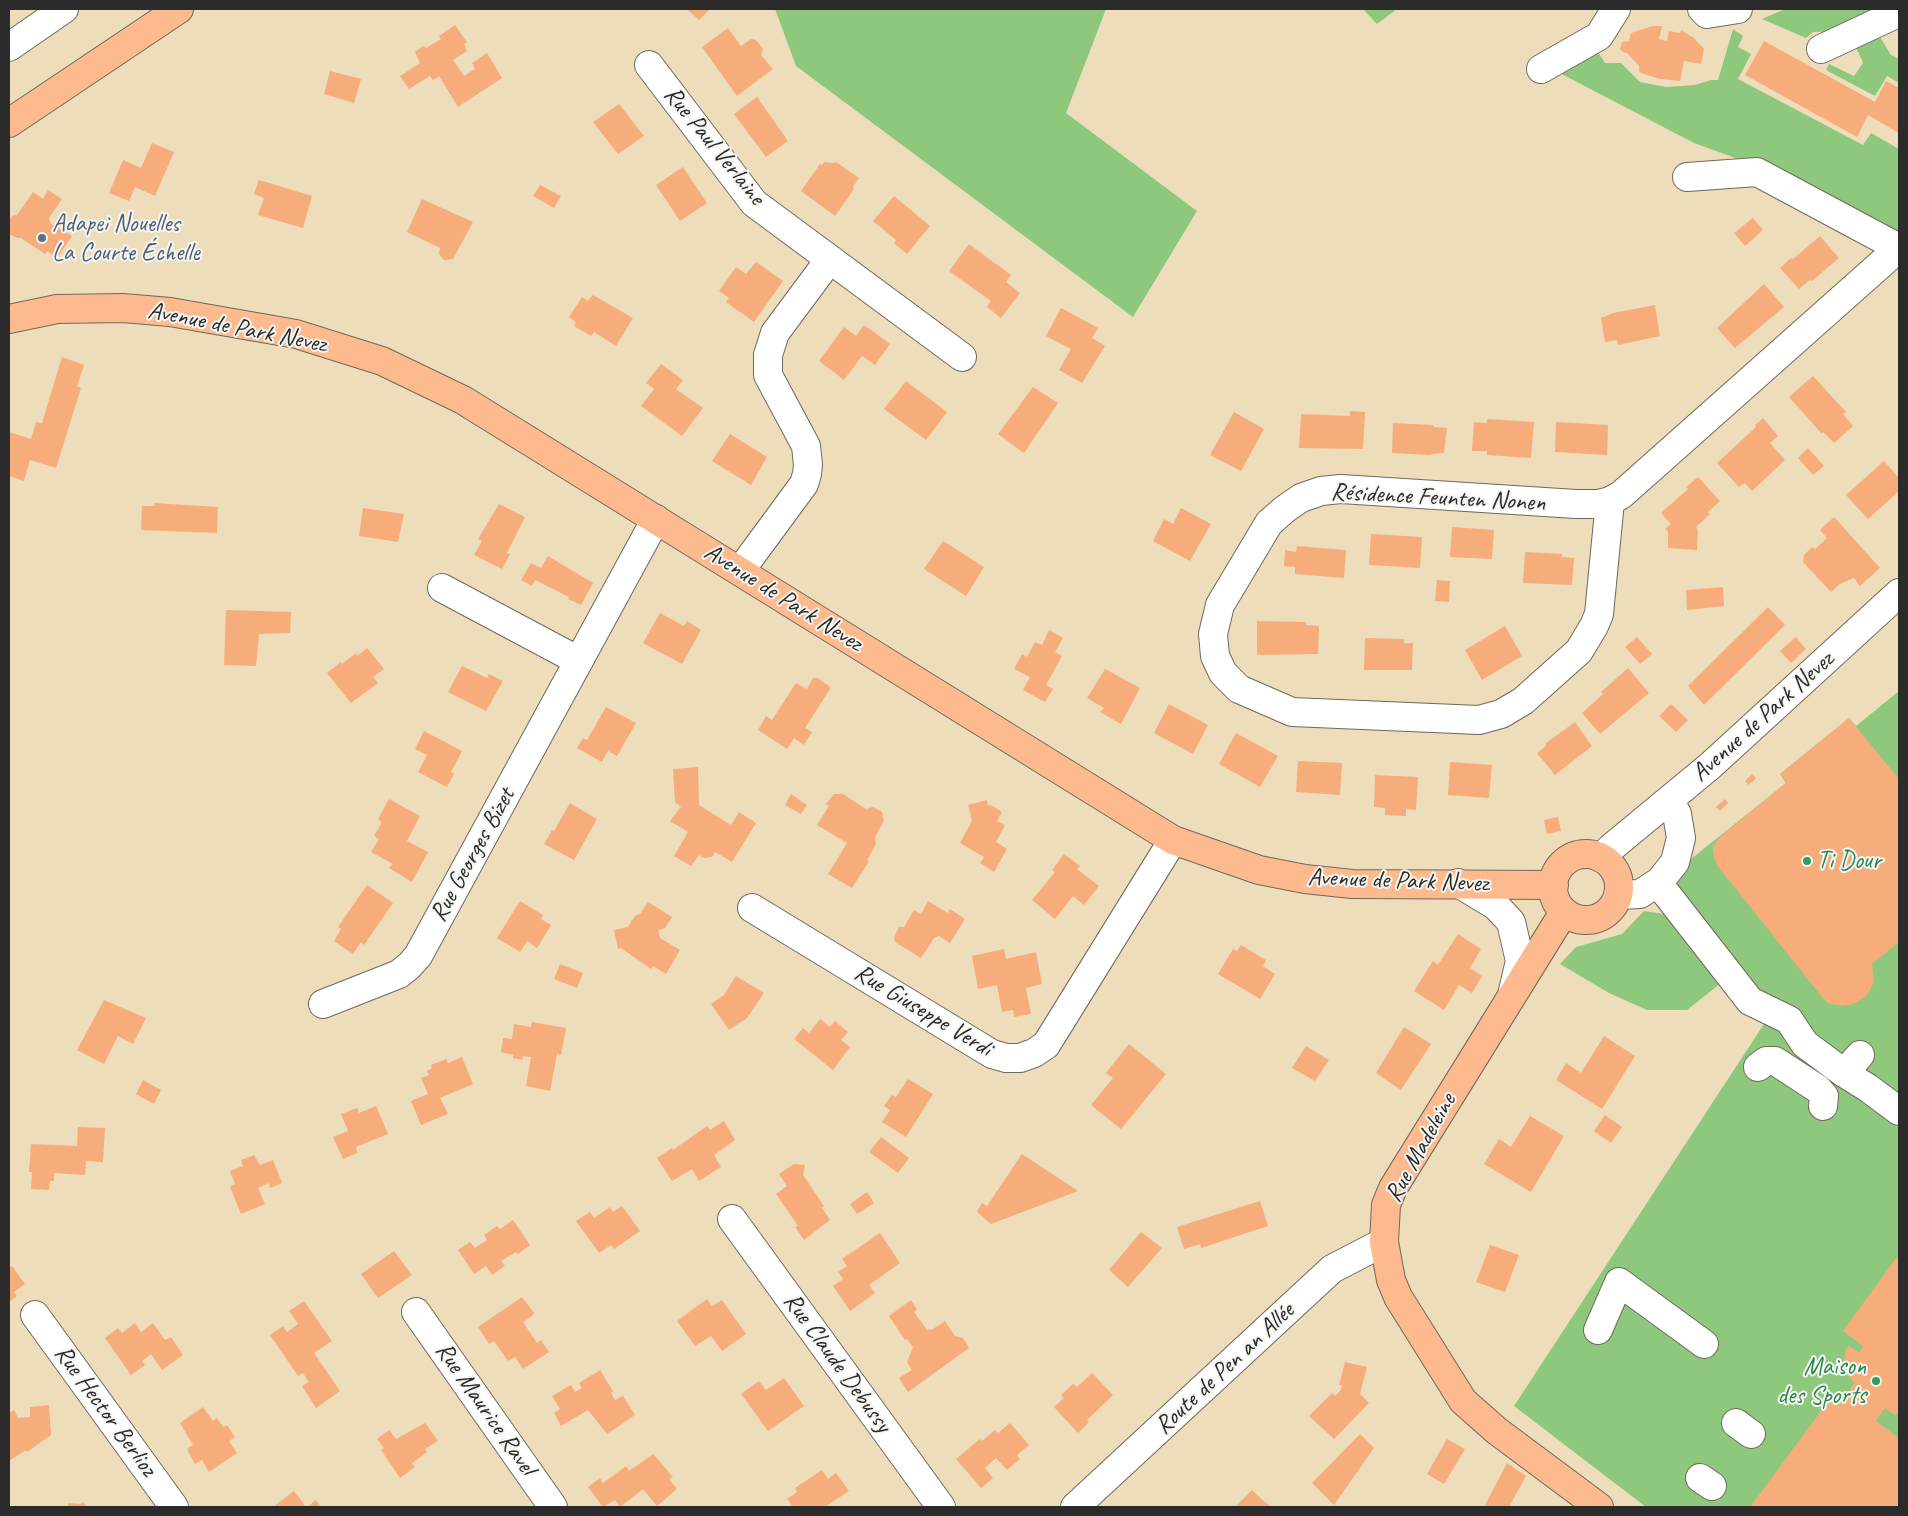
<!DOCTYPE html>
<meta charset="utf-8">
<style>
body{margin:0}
#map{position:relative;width:1908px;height:1516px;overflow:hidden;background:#edddbb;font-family:Caveat,sans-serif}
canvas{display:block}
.frame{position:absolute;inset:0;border:10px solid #2b2b2b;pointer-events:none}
</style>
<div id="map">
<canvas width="1908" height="1516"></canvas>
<div class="frame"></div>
</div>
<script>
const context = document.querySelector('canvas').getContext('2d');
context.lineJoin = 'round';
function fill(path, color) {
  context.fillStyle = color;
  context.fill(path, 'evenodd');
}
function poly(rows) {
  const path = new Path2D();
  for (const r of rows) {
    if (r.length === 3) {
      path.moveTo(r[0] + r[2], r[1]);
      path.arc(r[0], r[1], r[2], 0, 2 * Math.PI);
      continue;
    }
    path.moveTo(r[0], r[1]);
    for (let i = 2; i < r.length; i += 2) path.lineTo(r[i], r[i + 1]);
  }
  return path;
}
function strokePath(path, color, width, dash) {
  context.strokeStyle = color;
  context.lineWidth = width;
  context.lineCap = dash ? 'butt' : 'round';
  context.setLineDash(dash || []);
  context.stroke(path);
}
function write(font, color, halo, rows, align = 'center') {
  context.font = font + ' Caveat,sans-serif';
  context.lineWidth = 4;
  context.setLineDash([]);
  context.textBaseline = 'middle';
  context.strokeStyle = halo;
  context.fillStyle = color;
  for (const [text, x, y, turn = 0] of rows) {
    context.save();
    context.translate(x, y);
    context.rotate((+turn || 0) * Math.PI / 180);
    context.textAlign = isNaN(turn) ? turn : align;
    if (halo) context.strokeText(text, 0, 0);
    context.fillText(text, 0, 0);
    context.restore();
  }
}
const green = poly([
 [775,9,1106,9,1066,113,1197,211,1133,317,796,66],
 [1363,9,1397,9,1377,24],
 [1785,9,1872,9,1874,12,1845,31,1813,32,1806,38,1762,19],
 [1733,29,1743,36,1738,47,1751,54,1738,79,1863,145,1871,133,1899,149,1899,232,1896,232,1772,166,1738,159,1694,143,1552,69,1594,46,1605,63,1621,63,1640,82,1666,87,1695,85,1711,80,1718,80],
 [1878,34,1891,55,1899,59,1899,83,1887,76,1875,96,1826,70,1829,64,1854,76,1863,63,1854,43],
 [1899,691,1899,1507,1646,1507,1514,1406,1764,1024,1651,891,1786,783,1780,774,1849,718,1856,726],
 [1644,911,1664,914,1721,983,1687,1010,1647,1010,1609,993,1560,964,1576,947,1622,934]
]);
const building = poly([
 [687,9,710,9,699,20],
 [455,25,467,42,464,44,467,51,453,60,464,76,475,69,472,63,487,53,502,78,458,107,439,76,433,80,430,76,409,89,400,76,420,63,415,52,423,46,426,48,441,39,439,36],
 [1653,26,1662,26,1659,39,1667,41,1669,31,1680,33,1681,30,1694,38,1704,49,1701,64,1684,61,1680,81,1660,79,1641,73,1639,71,1639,66,1627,53,1623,52,1620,49,1622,42,1629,41,1631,33],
 [728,28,741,46,751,39,756,40,763,49,761,55,773,69,737,96,702,47],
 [1764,41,1875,102,1886,81,1899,88,1899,133,1868,115,1857,137,1745,75],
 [330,71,361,79,354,103,324,94],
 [757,97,788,141,766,157,734,114],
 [619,104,644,136,618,154,593,122],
 [152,143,174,152,155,196,135,187,129,201,109,193,123,160,141,168],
 [825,162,834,163,836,162,859,178,853,187,854,189,835,216,801,191,820,164,822,165],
 [683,167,707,203,680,221,656,185],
 [259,180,312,196,303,228,258,215,264,198,254,194],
 [540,185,561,196,554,208,533,196],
 [48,190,62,199,49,218,50,223,72,236,57,258,47,251,45,254,21,238,17,238,9,234,9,221,12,216,17,215,33,192,43,199],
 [894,196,930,226,907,254,894,243,896,240,873,221],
 [422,199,473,222,453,259,444,260,439,254,440,248,407,232],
 [1753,218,1763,230,1745,246,1734,233],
 [1820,236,1839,258,1812,281,1810,280,1799,289,1780,268,1791,258,1793,259],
 [969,244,1011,275,1006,282,1020,293,1001,318,987,307,991,301,949,271],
 [756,262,783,281,754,322,726,302,729,298,719,291,736,267,746,274],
 [1764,284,1784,307,1735,348,1717,328],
 [593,295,633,318,616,346,594,332,591,336,574,326,576,322,569,317,582,297,588,301],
 [1655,305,1660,336,1618,345,1617,340,1605,342,1601,318,1613,313],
 [1061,308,1098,328,1092,338,1105,346,1082,383,1059,370,1071,349,1046,336],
 [864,325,890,344,875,365,862,356,844,380,819,361,844,327,856,336],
 [62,357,84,365,77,386,81,388,56,468,30,460,24,481,9,476,9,432,31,439,36,422,42,423],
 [661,364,683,380,676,389,703,408,682,436,641,406,654,389,646,383],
 [1813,376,1846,412,1843,414,1853,426,1834,443,1823,432,1822,434,1789,397],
 [906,381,947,412,926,440,884,409],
 [1033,387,1058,403,1024,453,998,434],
 [1350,411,1365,412,1363,449,1299,448,1301,414,1350,416],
 [1234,412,1264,429,1241,471,1210,455],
 [1763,418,1778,436,1770,443,1785,460,1752,491,1745,483,1739,487,1717,463,1756,427,1755,425],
 [1487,419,1534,422,1531,458,1487,455,1487,451,1472,451,1474,422,1487,423],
 [1556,422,1608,425,1607,455,1555,452],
 [1393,423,1433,425,1434,427,1447,428,1444,453,1432,454,1430,455,1392,453],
 [730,434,767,457,751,485,712,461],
 [1808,448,1824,466,1813,475,1798,458],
 [1884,461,1899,478,1899,491,1868,519,1846,495],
 [1698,477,1720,501,1708,512,1710,514,1696,527,1698,530,1697,550,1668,548,1668,532,1665,529,1671,524,1661,513,1688,489,1686,487],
 [154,503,218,507,217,533,141,530,142,506,155,506],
 [499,504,525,517,507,553,510,554,502,569,474,555,482,541,478,539],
 [363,508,404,514,398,542,359,536],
 [1181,508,1211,524,1190,561,1153,541,1164,519,1173,524],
 [1834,517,1880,568,1860,586,1854,578,1840,584,1831,592,1803,562,1804,555,1812,547,1815,549,1827,538,1820,530],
 [1452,527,1494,530,1492,559,1450,557],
 [1371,534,1422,537,1420,568,1369,565],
 [943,541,984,567,966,596,924,569],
 [1297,546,1346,550,1344,578,1295,574,1295,567,1284,566,1285,550,1296,552],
 [1525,552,1562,554,1562,557,1574,558,1572,585,1523,583],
 [548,556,593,583,581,605,568,599,569,597,535,580,532,586,521,580,531,563,541,568],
 [1437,580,1450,581,1449,602,1435,601],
 [1723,587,1724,606,1687,610,1686,590],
 [1768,607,1785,625,1704,705,1688,686],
 [226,610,291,612,290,633,259,634,256,666,224,665],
 [660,613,684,626,687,621,701,630,682,664,643,643],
 [1257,621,1306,622,1306,625,1319,626,1318,654,1257,655],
 [1505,626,1522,656,1482,680,1465,650],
 [1049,630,1063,638,1055,652,1062,656,1046,685,1053,689,1045,702,1023,690,1030,677,1014,669,1022,654,1027,657,1035,642,1042,645],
 [1637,637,1652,654,1640,664,1625,647],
 [1796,637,1806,649,1791,663,1780,651],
 [1365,638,1404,639,1404,643,1413,643,1412,670,1364,670],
 [367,648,384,669,373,677,378,683,351,703,327,673,341,662,342,664,356,653,357,656],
 [462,666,487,678,489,674,503,681,486,711,448,692],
 [1628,668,1649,693,1600,734,1582,713,1603,694,1601,692],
 [1105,669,1140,688,1121,724,1100,712,1104,708,1087,698],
 [813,678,818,678,829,686,830,689,805,728,812,732,804,745,794,738,787,749,758,730,766,716,772,720,796,683,807,689],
 [1169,704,1208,725,1193,754,1154,733],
 [1671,704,1688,720,1676,732,1659,716],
 [606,707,636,723,617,756,608,751,602,762,577,748,583,738,587,740],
 [1849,718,1899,779,1899,942,1872,964,1874,982,1867,995,1856,1003,1843,1006,1828,1003,1822,997,1716,864,1713,852,1713,846,1721,836,1787,782,1780,774],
 [1575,722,1592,746,1555,775,1537,753,1546,746,1546,743],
 [424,731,462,751,451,772,454,774,447,787,418,772,427,755,415,749],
 [1236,733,1278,756,1260,787,1219,764],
 [1298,761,1342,763,1340,795,1296,792],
 [1450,762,1492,765,1489,798,1448,795],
 [698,767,699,805,731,825,739,812,756,823,732,862,715,852,712,857,704,858,699,855,691,866,674,856,688,832,670,821,681,807,675,802,673,769],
 [1752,774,1756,778,1748,785,1745,781],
 [1375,775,1418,777,1416,810,1406,809,1406,816,1385,815,1385,808,1374,807],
 [791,794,807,805,801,814,785,805],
 [834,794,843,794,866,809,873,807,882,812,884,821,875,837,876,844,867,860,869,861,852,888,828,874,847,843,817,825,829,806,826,804],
 [389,799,420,816,407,841,428,852,412,882,389,868,393,864,371,852,379,839,374,836,382,822,378,819],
 [1725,799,1728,803,1720,811,1716,807],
 [987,800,988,806,991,805,1002,812,997,821,1005,825,996,842,1007,849,994,872,980,863,984,857,960,843,972,821,968,805],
 [570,803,597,819,574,860,544,844,552,830,554,831],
 [1558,817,1561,831,1547,834,1544,820],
 [1064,854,1080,866,1077,869,1099,886,1084,905,1073,896,1055,919,1032,900,1055,872,1052,870],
 [367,885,393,903,364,945,361,942,353,954,334,941,341,929,338,927],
 [520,901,543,915,541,919,551,925,537,948,527,941,520,952,497,938],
 [928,901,948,913,950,909,965,919,950,943,939,936,934,938,921,958,895,942,894,937,899,927,904,927,914,910,921,914],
 [648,902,672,917,665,928,658,930,660,938,680,950,666,974,653,966,651,969,621,948,618,949,614,930,628,927,635,916,640,914],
 [1458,934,1481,949,1470,968,1482,976,1472,993,1459,985,1444,1010,1414,991,1433,961,1438,965],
 [1241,945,1266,960,1263,966,1275,974,1260,999,1218,974,1233,949,1237,951],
 [1004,949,1006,959,1036,952,1042,984,1026,988,1031,1014,1014,1017,1013,1010,1002,1012,997,985,978,989,972,956],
 [560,964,583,973,577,988,554,979],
 [736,976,764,993,747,1018,729,1030,711,1004,724,995],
 [104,1000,146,1018,133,1044,118,1036,104,1064,77,1050],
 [820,1019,830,1027,835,1021,848,1032,841,1040,850,1047,833,1070,794,1039,803,1028,809,1033],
 [532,1022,566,1028,561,1055,557,1054,550,1091,526,1086,531,1057,523,1056,522,1060,513,1058,513,1055,501,1052,503,1038,512,1039,514,1024,531,1027],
 [1404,1027,1431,1044,1401,1090,1376,1073],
 [1604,1036,1635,1056,1602,1109,1556,1080,1566,1063,1581,1073],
 [1129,1044,1166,1074,1121,1129,1091,1105,1113,1078,1106,1073],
 [1306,1046,1329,1060,1315,1081,1292,1068],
 [462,1057,473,1084,440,1098,448,1114,421,1125,411,1101,428,1094,421,1078,429,1075,427,1071,432,1068,431,1065,446,1059,448,1063],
 [908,1079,933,1094,906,1137,882,1122,890,1110,884,1106,892,1095,896,1097],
 [143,1080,161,1090,154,1104,136,1094],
 [376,1106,388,1134,356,1147,357,1153,343,1159,333,1137,348,1131,341,1114,357,1108,359,1113],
 [1605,1115,1622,1127,1611,1143,1594,1131],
 [1530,1116,1564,1136,1531,1192,1484,1164,1499,1139,1511,1147],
 [724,1121,735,1140,714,1155,721,1167,699,1181,692,1169,672,1181,657,1158,672,1148,673,1150,707,1126,710,1130],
 [78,1127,105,1128,103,1162,86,1161,85,1175,54,1173,54,1181,50,1181,49,1190,31,1189,32,1172,29,1172,31,1144,77,1146],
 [881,1137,909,1158,898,1173,869,1152],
 [1022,1154,1078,1191,991,1224,977,1212,982,1203,987,1206],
 [254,1155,260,1165,273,1160,282,1183,270,1188,269,1183,258,1188,265,1204,241,1214,230,1187,235,1184,230,1171,243,1166,241,1160],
 [794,1164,805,1165,803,1175,824,1206,822,1208,830,1220,804,1240,795,1227,798,1226,776,1194,787,1186,779,1174],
 [867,1192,874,1203,857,1214,850,1204],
 [1260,1201,1268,1226,1201,1248,1200,1244,1184,1249,1177,1227],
 [622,1206,640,1231,614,1249,611,1245,599,1253,576,1221,590,1212,594,1218,610,1207,613,1212],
 [513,1220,530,1245,518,1254,516,1252,501,1261,505,1266,492,1275,486,1266,474,1274,458,1250,470,1242,475,1248,487,1240,484,1235,497,1226,500,1229],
 [1141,1232,1162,1248,1128,1287,1109,1270],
 [880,1233,900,1263,869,1285,875,1293,850,1311,833,1286,843,1279,838,1272,847,1266,842,1259],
 [1490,1245,1519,1255,1505,1292,1476,1282],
 [394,1251,412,1275,378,1298,361,1274],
 [1899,1254,1899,1411,1896,1416,1885,1408,1876,1421,1899,1438,1899,1507,1750,1507,1830,1399,1838,1405,1855,1383,1846,1374,1844,1365,1845,1350,1849,1346,1859,1353,1863,1346,1843,1331],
 [12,1266,25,1284,14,1292,17,1296,9,1302,9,1268],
 [522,1297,534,1313,532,1316,523,1322,537,1343,541,1340,549,1352,523,1369,515,1357,508,1361,494,1341,489,1344,478,1327],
 [707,1299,712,1306,722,1300,746,1334,722,1351,711,1336,695,1346,677,1321],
 [911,1300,917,1309,914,1312,927,1330,933,1329,945,1321,955,1336,963,1338,969,1348,908,1392,899,1378,912,1370,907,1362,913,1347,907,1339,905,1340,889,1316],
 [304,1301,332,1341,314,1353,340,1391,316,1408,302,1386,309,1382,303,1373,298,1376,270,1335,283,1326,287,1332,298,1324,289,1311],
 [135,1323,141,1332,153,1323,165,1340,171,1337,183,1355,162,1370,151,1354,142,1361,145,1365,131,1375,105,1338,118,1328,122,1333],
 [1345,1362,1367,1367,1360,1394,1369,1403,1334,1439,1309,1416,1332,1393,1335,1396,1341,1390,1342,1385,1339,1385],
 [600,1370,613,1391,611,1393,615,1400,623,1396,635,1415,607,1434,588,1410,561,1426,554,1413,560,1409,552,1396,571,1385,575,1392,582,1388,579,1383],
 [1092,1373,1113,1395,1087,1420,1089,1422,1078,1433,1054,1407,1064,1398,1061,1395,1073,1384,1077,1387],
 [784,1378,804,1406,768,1431,741,1394,759,1381,766,1390],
 [49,1405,51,1435,27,1452,26,1450,9,1461,9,1413,14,1410,18,1418,30,1417,30,1407],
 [203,1407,213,1421,217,1418,223,1427,227,1425,235,1437,229,1441,237,1453,209,1472,202,1460,195,1464,187,1449,193,1445,180,1423],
 [425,1423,438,1441,425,1449,427,1452,412,1463,415,1467,400,1478,381,1450,384,1448,377,1439,389,1430,396,1439],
 [1010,1423,1029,1445,1017,1455,1020,1459,1007,1470,996,1458,985,1468,993,1478,981,1488,956,1459,980,1439,982,1441,995,1430,998,1433],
 [1360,1434,1374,1448,1334,1505,1312,1483],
 [1447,1439,1465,1449,1444,1484,1427,1474],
 [653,1454,673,1477,669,1479,677,1489,657,1506,643,1489,620,1507,615,1500,603,1507,588,1487,600,1478,603,1483,626,1466,629,1471],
 [1507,1463,1526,1476,1509,1507,1484,1507],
 [822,1470,828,1479,836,1473,849,1491,825,1507,793,1507,787,1499,797,1492,795,1488],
 [1252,1490,1257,1495,1271,1507,1235,1507],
 [294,1491,306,1507,273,1507],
 [316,1500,321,1507,307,1507],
 [83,1502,87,1507,68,1507,68,1503,80,1504]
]);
const minor = poly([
 [1702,9,1707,14,1738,9],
 [9,47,64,9],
 [1821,49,1896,14],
 [649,65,754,203,962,357],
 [1541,69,1599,36,1616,9],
 [1687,177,1757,172,1899,248],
 [1610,501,1599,614,1594,626,1579,651,1523,701,1501,714,1479,720,1292,712,1239,689,1223,673,1215,656,1213,634,1220,605,1269,523,1285,509,1301,498,1321,491,1341,489,1576,504,1598,504,1610,501,1621,495,1899,248],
 [740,571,804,484,807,474,808,465,806,446,768,375,768,355,775,333,830,259],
 [442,588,579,661],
 [1601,858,1612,847,1710,766,1899,593],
 [1458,883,1496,906,1511,922,1520,961,1512,995],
 [1658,883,1750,1001,1789,1020,1805,1044,1844,1073,1868,1088,1899,1111],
 [1618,895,1640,894,1660,881,1675,862,1681,838,1677,814,1669,800],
 [752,908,992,1054,1006,1058,1020,1058,1034,1053,1046,1045,1173,840],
 [323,1004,399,974,409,966,418,956,656,519],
 [1758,1067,1766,1061,1775,1061,1818,1089,1824,1096,1823,1106],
 [1844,1073,1860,1055],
 [732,1219,941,1507],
 [416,1312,553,1507],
 [35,1315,174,1507],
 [1598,1330,1619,1282,1704,1344],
 [1736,1423,1751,1434],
 [1700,1478,1712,1486],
 [1075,1507,1332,1269,1384,1242]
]);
const major = poly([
 [9,123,179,9],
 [9,319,57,309,123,308,170,312,296,334,382,361,463,400,1173,840,1259,870,1305,879,1352,884,1554,885],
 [1586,887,33],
 [1564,912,1393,1188,1386,1205,1384,1242,1391,1280,1398,1297,1463,1401,1497,1431,1599,1507]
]);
const markers = [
 [42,238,5,"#5c6f8a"],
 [1807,861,5,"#2e9e5b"],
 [1876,1381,5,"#2e9e5b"]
];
const streetNames = [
 ["Rue Paul Verlaine",714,146,51],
 ["Avenue de Park Nevez",237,328,11],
 ["Résidence Feunten Nonen",1438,498,3],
 ["Avenue de Park Nevez",783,598,32],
 ["Avenue de Park Nevez",1763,717,-42],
 ["Rue Georges Bizet",473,855,-61],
 ["Avenue de Park Nevez",1398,881,2],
 ["Rue Giuseppe Verdi",923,1011,31],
 ["Rue Madeleine",1421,1148,-61],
 ["Rue Claude Debussy",837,1363,54],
 ["Route de Pen an Allée",1225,1369,-43],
 ["Rue Maurice Ravel",485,1409,55],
 ["Rue Hector Berlioz",105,1411,54]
];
const serviceNames = [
 ["Adapei Nouelles",52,224],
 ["La Courte Échelle",52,253]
];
const leisureNames = [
 ["Ti Dour",1817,861],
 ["Maison",1866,1367,"right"],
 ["des Sports",1866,1396,"right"]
];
fill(green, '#8ec87c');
fill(building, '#f7ac7b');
strokePath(minor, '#6f695d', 30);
strokePath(major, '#6f695d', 30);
strokePath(minor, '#fff', 28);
strokePath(major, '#fcba8e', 28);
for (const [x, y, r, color] of markers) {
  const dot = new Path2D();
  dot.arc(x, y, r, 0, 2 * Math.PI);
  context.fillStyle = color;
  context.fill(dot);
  strokePath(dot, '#f6f6f2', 2);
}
write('25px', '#2b2b2b', '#f6f6f2', streetNames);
write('25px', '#4e5e75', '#f6f6f2', serviceNames, 'left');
write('25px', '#27864d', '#f6f6f2', leisureNames, 'left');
</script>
